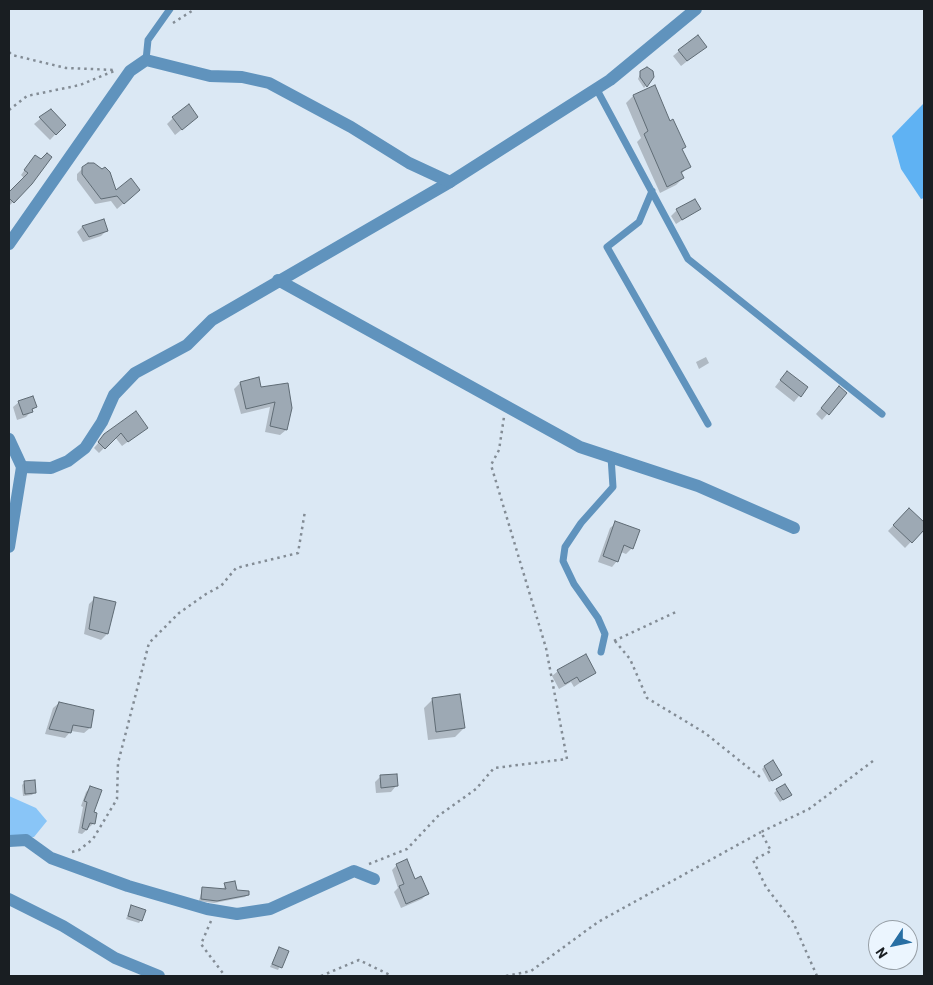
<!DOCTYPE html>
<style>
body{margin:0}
#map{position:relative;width:933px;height:985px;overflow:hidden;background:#dbe8f4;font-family:Barlow,sans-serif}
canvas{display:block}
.frame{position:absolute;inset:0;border:10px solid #191e22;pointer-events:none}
.north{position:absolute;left:868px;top:920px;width:50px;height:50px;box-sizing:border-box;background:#ebf5fe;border:1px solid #979fa6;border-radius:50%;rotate:236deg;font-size:14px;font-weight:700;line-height:20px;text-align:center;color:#191e22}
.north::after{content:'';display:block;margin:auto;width:18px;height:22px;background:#276ea3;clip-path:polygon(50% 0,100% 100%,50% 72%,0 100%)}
</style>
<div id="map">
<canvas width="933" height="985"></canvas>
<div class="frame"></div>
<div class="north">N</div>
</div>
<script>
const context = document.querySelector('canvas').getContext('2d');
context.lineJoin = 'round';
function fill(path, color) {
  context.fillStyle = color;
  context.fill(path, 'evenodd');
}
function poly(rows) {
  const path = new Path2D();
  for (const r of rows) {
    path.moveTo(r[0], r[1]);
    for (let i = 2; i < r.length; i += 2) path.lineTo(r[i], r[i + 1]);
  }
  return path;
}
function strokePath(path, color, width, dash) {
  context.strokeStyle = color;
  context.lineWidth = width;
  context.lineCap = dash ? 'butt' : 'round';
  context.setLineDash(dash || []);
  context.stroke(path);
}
const green = poly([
 [9,796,36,808,47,821,34,837,9,837]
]);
const forest = poly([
 [924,103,924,198,921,199,901,169,892,136]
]);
const shadow = poly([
 [679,51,699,52,681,66,673,56],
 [641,72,653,77,644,88,638,79],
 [654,87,669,122,685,146,681,150,690,166,681,174,683,178,676,185,660,193,637,142,641,138,626,103,633,96],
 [51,110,64,125,50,140,34,124],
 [197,117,175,135,167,124,173,118],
 [31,161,32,183,9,206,9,194,24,178,21,175],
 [83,168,116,193,133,195,117,209,111,201,95,204,77,180,77,174],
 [699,209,676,224,671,216,677,210],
 [103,220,106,231,101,236,83,242,77,232,82,227],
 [706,357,709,363,699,369,696,362],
 [782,378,806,387,794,402,775,387],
 [258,379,260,389,287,385,286,430,280,435,265,432,270,407,241,414,234,389,240,383],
 [845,393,822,420,816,414,833,394],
 [19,402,35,407,26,417,17,420,13,407],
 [146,428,122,446,115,437,99,453,94,448,105,435],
 [909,509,924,524,924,528,905,548,888,531],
 [616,523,632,548,626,554,621,552,617,561,612,567,598,562,610,528],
 [95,598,114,603,107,634,101,640,84,634,89,604],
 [558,671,594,673,574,687,571,682,559,689,552,676],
 [433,699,464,728,455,737,428,740,424,708],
 [59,703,93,711,90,728,84,733,71,731,65,738,45,734,53,708],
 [764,767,778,778,769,782,762,769],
 [381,776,396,786,391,792,376,793,375,782],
 [25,782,34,793,32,795,23,796,22,785],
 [91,787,94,823,82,834,78,833,83,807,81,806,86,792],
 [777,790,790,795,780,802,774,793],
 [397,865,427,894,422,899,401,908,394,892,398,888,392,870],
 [225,884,236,891,248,894,245,897,214,903,199,901,202,889,223,890],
 [131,907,141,920,139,923,126,919],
 [279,948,287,952,278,970,270,967]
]);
const building = poly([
 [698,35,707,47,687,61,678,50,698,35],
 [647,67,653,71,654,77,647,87,640,77,640,71,647,67],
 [655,85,670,121,673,119,686,147,682,149,691,167,681,172,684,178,667,187,644,134,648,131,633,95,655,85],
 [189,104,198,117,182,130,172,117,189,104],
 [51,109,66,125,56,135,39,117,51,109],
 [47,153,52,157,32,184,14,203,9,198,9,192,28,173,24,170,35,155,41,159,47,153],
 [88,163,94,163,102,169,105,167,110,172,116,190,131,178,140,190,124,204,117,196,101,199,82,174,82,167,88,163],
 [695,199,701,209,682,220,676,209,695,199],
 [104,219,108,231,89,237,82,226,104,219],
 [787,371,808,387,801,397,780,380,787,371],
 [259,377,261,387,288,383,292,408,287,430,270,426,275,402,246,409,240,382,259,377],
 [839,386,847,393,829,415,821,408,839,386],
 [33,396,37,407,32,409,33,412,23,415,18,401,33,396],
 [136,411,148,428,128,442,121,433,105,449,98,442,104,434,136,411],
 [909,508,924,522,924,530,912,543,893,525,909,508],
 [615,521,640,530,633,549,624,545,618,562,603,556,615,521],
 [94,597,116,602,108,634,89,629,94,597],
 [586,654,596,673,580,682,577,677,565,684,557,670,586,654],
 [460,694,465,728,436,732,432,698,460,694],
 [59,702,94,710,91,728,73,725,71,733,49,729,59,702],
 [773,760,782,775,772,781,764,766,773,760],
 [397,774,398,786,381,788,380,775,397,774],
 [35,780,36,793,25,794,24,781,35,780],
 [785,784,792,795,783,800,776,789,785,784],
 [90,786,102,790,94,812,97,813,95,824,90,823,87,830,82,828,87,802,84,801,90,786],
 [407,859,415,879,421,876,429,894,406,904,399,886,404,884,396,864,407,859],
 [235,881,237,890,249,891,249,895,217,901,201,899,202,887,226,889,224,883,235,881],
 [131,905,146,910,142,921,128,916,131,905],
 [279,947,289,951,282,968,272,964,279,947]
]);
const path = poly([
 [173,23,195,9],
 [9,52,12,55,66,68,115,70],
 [9,110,27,96,80,85,114,71],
 [614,641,676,612],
 [615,641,630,659,647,698,705,733,760,777],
 [72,852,79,850,93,839,117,799,118,763,149,643,179,613,206,594,221,586,236,568,298,553,305,511],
 [369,864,407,849,438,816,476,789,494,768,567,759,546,648,491,465,499,450,504,417],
 [211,921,201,944,225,976],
 [321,976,359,960,392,976],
 [506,976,531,971,598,922,761,832],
 [817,976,793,922,766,887,753,860,771,851,761,832,809,809,873,761]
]);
const service = poly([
 [146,60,148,40,170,9],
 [596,88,688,259,882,414],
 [652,191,639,222,607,247,708,424],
 [601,652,605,634,598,618,574,584,563,561,565,547,581,523,613,487,611,457]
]);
const minor = poly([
 [278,280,580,447,698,486,794,528],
 [22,467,51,468,68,461,85,448,102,422,114,395,135,373,187,345,212,320,450,182],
 [9,841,26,840,51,858,128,886,207,909,237,914,270,909,354,871,374,879],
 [9,899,63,926,115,958,159,976]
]);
const tertiary = poly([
 [9,244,130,71,146,60,210,76,242,77,269,83,351,127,409,163,450,182,610,80,696,9],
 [9,439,22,467,9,547]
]);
fill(green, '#89c5f7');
fill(forest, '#5fb2f3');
fill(shadow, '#0003');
fill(building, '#9da9b4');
strokePath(building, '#5f6b74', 1);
strokePath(path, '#838c95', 2.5, [2.5, 4]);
strokePath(service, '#6093bd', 7);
strokePath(minor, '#6093bd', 12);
strokePath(tertiary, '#6093bd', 12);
</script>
